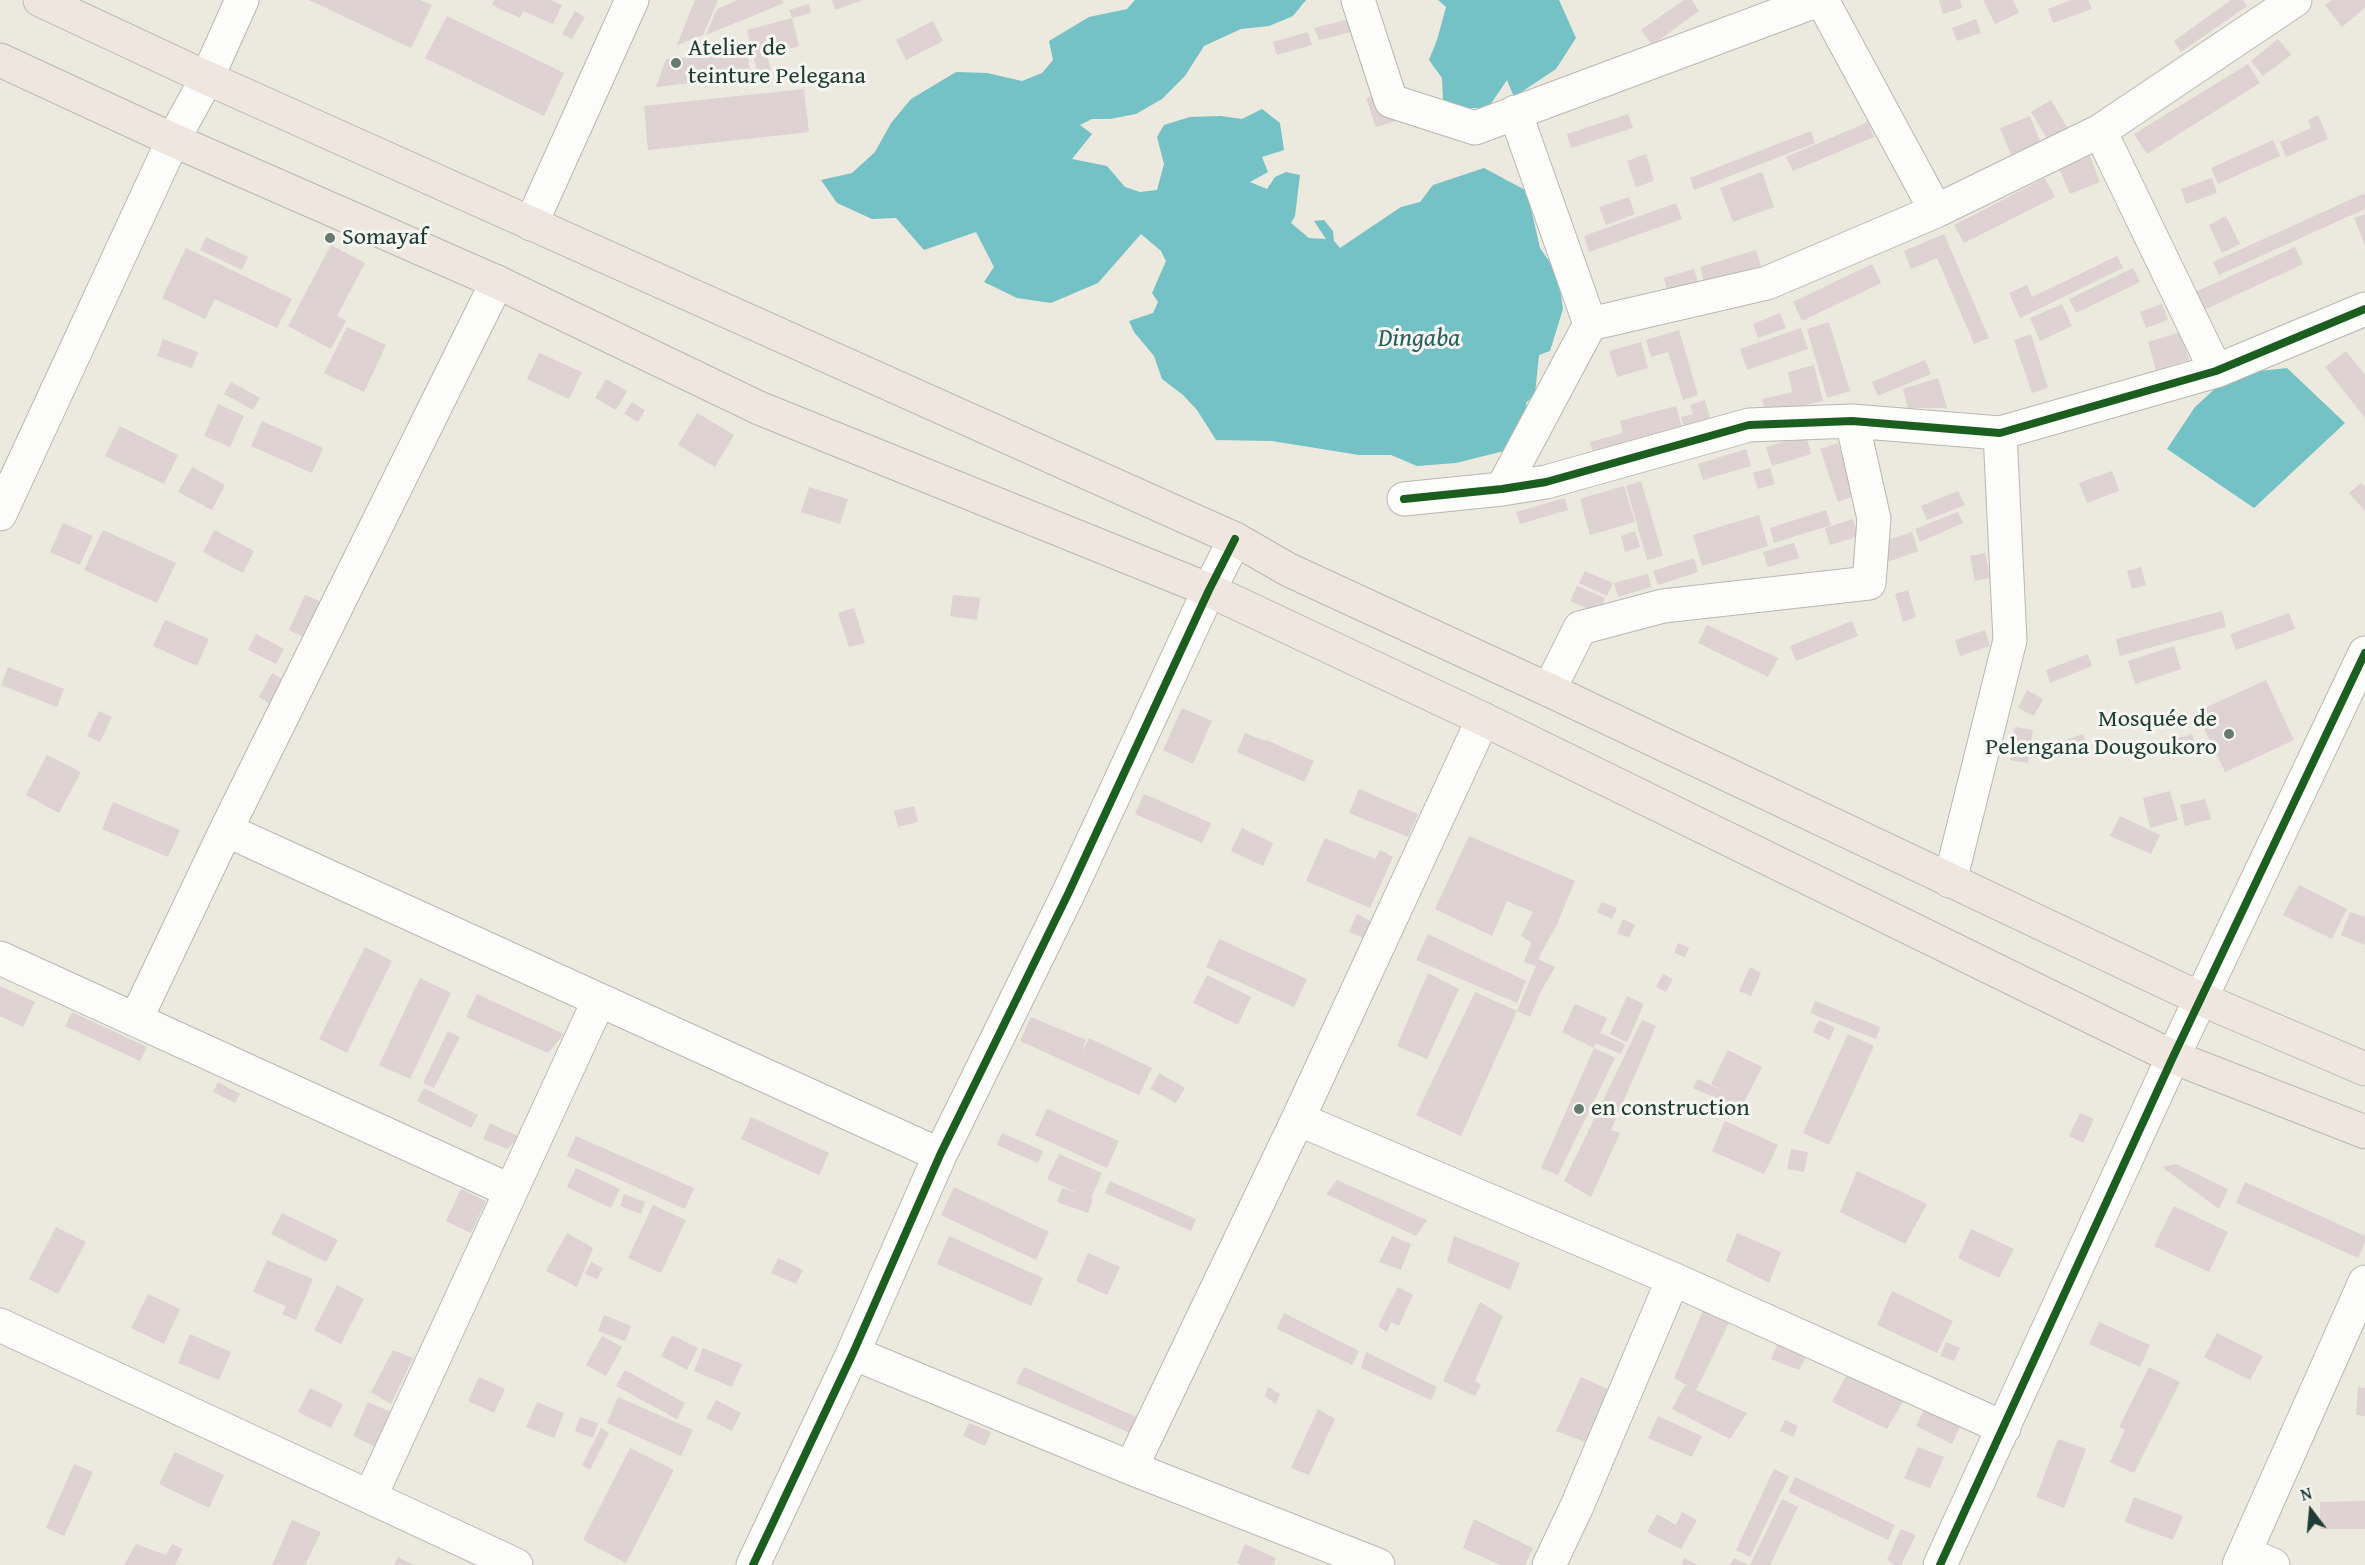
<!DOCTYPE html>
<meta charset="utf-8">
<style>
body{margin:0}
#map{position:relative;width:2365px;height:1565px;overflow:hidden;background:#ece9df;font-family:"Gentium Book Plus",serif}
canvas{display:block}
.north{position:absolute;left:2281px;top:1481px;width:60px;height:60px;-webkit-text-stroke:4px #f6f6f2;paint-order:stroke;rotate:344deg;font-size:16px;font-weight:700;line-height:24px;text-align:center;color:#1f3d34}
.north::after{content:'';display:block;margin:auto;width:21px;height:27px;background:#1f3d34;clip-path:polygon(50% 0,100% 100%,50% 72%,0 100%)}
</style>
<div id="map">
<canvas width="2365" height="1565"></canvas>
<div class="north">N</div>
</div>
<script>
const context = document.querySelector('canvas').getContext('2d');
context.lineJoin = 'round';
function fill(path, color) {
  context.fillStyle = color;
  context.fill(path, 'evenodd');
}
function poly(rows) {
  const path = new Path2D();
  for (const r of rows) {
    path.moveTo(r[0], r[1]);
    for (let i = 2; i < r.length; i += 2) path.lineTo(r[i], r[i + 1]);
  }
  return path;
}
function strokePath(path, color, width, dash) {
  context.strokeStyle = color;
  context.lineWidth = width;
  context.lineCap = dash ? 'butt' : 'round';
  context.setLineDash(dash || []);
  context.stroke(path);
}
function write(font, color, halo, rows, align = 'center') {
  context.font = font + ' "Gentium Book Plus",serif';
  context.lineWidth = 6;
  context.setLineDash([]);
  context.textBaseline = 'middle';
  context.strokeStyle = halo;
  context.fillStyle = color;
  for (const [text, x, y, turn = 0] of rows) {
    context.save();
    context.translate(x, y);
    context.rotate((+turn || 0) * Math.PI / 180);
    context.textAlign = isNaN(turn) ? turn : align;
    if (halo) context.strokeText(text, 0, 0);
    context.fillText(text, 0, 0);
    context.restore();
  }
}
const water = poly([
 [1135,0,1306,0,1293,16,1269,26,1241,29,1204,46,1185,76,1162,99,1136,114,1110,119,1092,119,1080,125,1092,134,1072,159,1107,166,1125,187,1140,192,1157,190,1164,164,1157,137,1164,125,1190,117,1221,116,1242,119,1262,109,1280,123,1284,150,1262,157,1268,172,1250,182,1267,189,1275,177,1286,172,1300,175,1295,216,1291,223,1309,238,1326,239,1314,221,1324,220,1333,231,1334,241,1340,248,1401,207,1420,202,1433,185,1484,168,1527,191,1540,248,1558,274,1563,309,1550,351,1539,355,1535,394,1526,403,1529,421,1512,449,1456,463,1417,466,1391,455,1359,455,1272,441,1216,440,1197,410,1183,395,1162,379,1154,356,1134,332,1129,321,1153,313,1158,302,1152,293,1166,261,1161,251,1141,234,1098,283,1051,303,1017,298,984,282,994,267,976,232,924,250,896,218,872,219,837,203,821,180,852,173,875,152,891,123,911,99,956,72,987,73,1022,81,1042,73,1053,60,1049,41,1089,17,1127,9],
 [1438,0,1559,0,1576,38,1556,69,1514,97,1507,80,1488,108,1457,108,1443,99,1442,78,1429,60,1437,40,1446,7],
 [2287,368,2345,423,2254,508,2167,449,2195,407,2231,374]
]);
const building = poly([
 [309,0,420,0,432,5,411,48],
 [494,0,550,0,562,5,553,24,523,11,520,18,492,5],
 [695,0,718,0,703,35,677,45],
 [738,0,782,0,784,3,706,35,717,9],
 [832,0,863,0,835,10],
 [1684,0,1692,0,1699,11,1652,45,1641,30],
 [1939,0,1960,0,1962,8,1943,14],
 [1983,0,2013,0,2019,13,1995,24],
 [2071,0,2088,0,2092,9,2053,23,2048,9],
 [2231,0,2243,0,2247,6,2181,52,2174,41],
 [2332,0,2365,0,2365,8,2342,27,2325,5],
 [809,4,811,13,792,18,789,10],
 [575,11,585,17,572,39,562,34],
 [447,16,564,73,544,116,425,58],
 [792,18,799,46,768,55,764,41,771,71,758,75,747,30],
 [1350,19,1355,31,1319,40,1314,28],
 [1976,19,1981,33,1957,41,1952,28],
 [933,21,943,41,906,60,896,40],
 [1308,32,1312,45,1277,55,1273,42],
 [2278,39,2291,55,2263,76,2251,61],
 [748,53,750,76,656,87,666,59],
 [2248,64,2260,83,2147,154,2134,134],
 [804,89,809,132,648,150,644,106],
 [1386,92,1396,121,1376,127,1366,98],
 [2051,100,2068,129,2048,140,2031,112],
 [1628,114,1633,128,1571,148,1567,134],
 [2318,115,2328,139,2286,157,2280,142,2311,128,2308,120],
 [2030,116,2042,146,2012,157,2000,128],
 [1868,122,1874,137,1793,171,1786,157],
 [1811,131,1815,143,1694,190,1690,178],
 [2273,140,2280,156,2218,184,2211,168],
 [1646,154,1654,181,1636,187,1627,161],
 [2090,156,2100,182,2070,194,2059,168],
 [1762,172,1774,207,1733,222,1720,188],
 [2045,178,2055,197,1964,243,1954,225],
 [2212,178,2217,193,2186,204,2181,189],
 [2365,193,2365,209,2219,275,2213,262],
 [1629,197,1635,214,1606,225,1599,207],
 [1676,203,1682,219,1589,252,1584,236],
 [2365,214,2365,245,2354,218],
 [2226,216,2240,244,2222,253,2209,225],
 [1944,234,1989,338,1974,344,1937,258,1911,269,1904,251],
 [206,237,248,257,242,270,200,250],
 [331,245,365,263,337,316,346,321,331,349,288,326],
 [2295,247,2303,264,2204,310,2195,292],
 [186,248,292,299,277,328,215,299,205,319,162,298],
 [1756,250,1761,266,1704,282,1700,267],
 [2117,256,2123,268,2020,318,2009,293,2027,285,2032,297],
 [1872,264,1881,283,1802,321,1793,302],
 [2133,268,2140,282,2076,313,2069,299],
 [1694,269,1698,282,1667,291,1664,278],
 [2062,304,2072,326,2040,341,2030,318],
 [2162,304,2168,320,2146,328,2140,312],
 [1780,313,1786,328,1758,338,1753,324],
 [1829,322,1850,391,1827,398,1807,329],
 [347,327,386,345,364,392,324,373],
 [1801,328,1808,349,1747,370,1740,349],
 [1679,330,1698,395,1683,400,1668,352,1651,357,1646,340],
 [2181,332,2189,360,2156,370,2148,342],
 [2031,334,2048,388,2032,393,2014,340],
 [163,339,198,352,192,368,157,356],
 [1641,342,1648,368,1617,377,1609,351],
 [2346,351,2365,375,2365,418,2325,367],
 [539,353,582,372,569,399,527,379],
 [1925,360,1931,374,1878,396,1872,382],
 [1814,365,1823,401,1766,414,1762,399,1792,392,1788,372],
 [1938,378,1947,408,1908,408,1903,389],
 [606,379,627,391,616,410,595,398],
 [231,382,260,398,253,410,224,394],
 [1705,400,1712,424,1685,431,1681,417,1693,414,1690,405],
 [632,402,645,410,638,422,624,414],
 [218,404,244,416,230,447,204,436],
 [1676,406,1683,432,1594,456,1590,442,1623,433,1620,421],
 [697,413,734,435,715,467,678,445],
 [262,421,323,448,312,473,251,446],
 [120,426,178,455,164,484,105,456],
 [1806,435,1811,454,1772,466,1766,447],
 [1838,443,1856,495,1838,502,1820,449],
 [1746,449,1751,466,1703,480,1698,464],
 [192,467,225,485,212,510,178,492],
 [1770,468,1775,484,1758,489,1753,473],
 [2112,471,2119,491,2087,503,2079,483],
 [1641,481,1663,556,1647,560,1626,486],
 [2361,483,2365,487,2365,511,2349,493],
 [1624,486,1635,522,1590,535,1580,499],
 [809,487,848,499,840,524,801,512],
 [1958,491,1965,505,1927,520,1921,506],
 [1565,498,1568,510,1520,524,1516,512],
 [1826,510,1831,525,1774,543,1770,528],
 [1958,512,1963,523,1920,542,1915,529],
 [1759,515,1768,546,1702,566,1693,535],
 [1853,519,1859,536,1830,545,1825,528],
 [63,523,93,536,80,565,50,552],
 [103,530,176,563,157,603,84,570],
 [214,530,254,551,243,573,203,552],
 [1635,531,1640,547,1625,552,1621,536],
 [1912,532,1918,551,1888,562,1881,542],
 [1794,543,1799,558,1768,567,1763,552],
 [1985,553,1990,578,1975,581,1970,556],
 [1694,558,1698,572,1658,585,1653,571],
 [2141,567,2146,585,2132,589,2127,571],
 [1585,571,1613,583,1607,596,1579,583],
 [1648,574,1651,587,1618,597,1614,583],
 [1577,586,1605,598,1598,613,1570,601],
 [1908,590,1916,617,1903,622,1895,594],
 [305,595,320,601,303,637,289,630],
 [953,595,980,598,977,620,950,616],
 [854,608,865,643,849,647,838,613],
 [2222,611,2226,627,2120,656,2116,639],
 [2289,613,2295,629,2236,650,2230,634],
 [165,620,209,639,197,666,153,646],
 [1852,621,1858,636,1796,661,1790,646],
 [1707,625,1778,658,1768,677,1698,643],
 [1985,630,1990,646,1960,656,1955,640],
 [256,634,284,649,276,664,248,650],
 [2174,646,2181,669,2135,684,2128,661],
 [2088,654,2092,666,2050,683,2046,670],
 [8,667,64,689,57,707,1,685],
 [272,673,284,680,270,704,259,697],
 [2266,680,2294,740,2225,772,2196,712],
 [2027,690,2043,699,2034,716,2018,708],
 [1182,708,1212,721,1193,764,1163,750],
 [99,711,112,717,100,742,87,736],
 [2015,727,2033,730,2028,763,2010,760],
 [1245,733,1265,741,1266,740,1314,761,1304,782,1237,752],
 [2083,734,2088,748,2058,758,2053,744],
 [2192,734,2196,747,2166,756,2162,743],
 [47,755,81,772,59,813,26,795],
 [1359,789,1418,814,1408,837,1349,813],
 [2170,791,2178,820,2150,828,2143,798],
 [1144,794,1211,823,1202,843,1135,814],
 [2205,799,2211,819,2185,826,2180,805],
 [113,802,180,830,168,857,102,829],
 [914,806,918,822,898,827,894,811],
 [2120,816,2160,835,2151,854,2110,836],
 [1242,828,1273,843,1263,866,1231,851],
 [1469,836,1575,881,1557,924,1538,959,1555,967,1540,993,1530,1017,1517,1011,1536,966,1524,962,1531,942,1521,936,1533,912,1507,901,1492,936,1435,909],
 [1325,838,1375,859,1380,850,1393,857,1370,908,1306,881],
 [2299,885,2347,909,2332,939,2283,915],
 [1602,902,1617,908,1612,919,1597,912],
 [2350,912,2365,917,2365,945,2341,935],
 [1357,914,1372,922,1363,938,1349,932],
 [1623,919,1635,925,1629,938,1617,933],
 [1428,934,1526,981,1517,1003,1416,960],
 [1219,939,1307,979,1294,1007,1206,967],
 [1678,943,1689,948,1685,957,1674,953],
 [365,947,392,961,347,1053,319,1039],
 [1750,967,1761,973,1751,996,1739,991],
 [1428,973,1459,989,1427,1059,1397,1046],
 [1663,974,1673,979,1666,992,1656,987],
 [1207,975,1251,997,1238,1025,1193,1003],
 [420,978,451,993,410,1079,379,1065],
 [0,986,35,1002,23,1027,0,1016],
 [1475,992,1517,1011,1461,1136,1416,1115],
 [477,994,564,1034,548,1053,466,1017],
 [1627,996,1644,1004,1627,1042,1610,1034],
 [1815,1001,1880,1027,1876,1039,1810,1013],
 [1575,1004,1607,1018,1600,1033,1625,1044,1621,1054,1595,1043,1594,1048,1562,1032],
 [72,1012,147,1047,140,1061,65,1026],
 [1031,1017,1086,1040,1082,1053,1089,1038,1152,1068,1139,1095,1020,1041],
 [1642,1020,1656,1026,1611,1130,1620,1133,1591,1197,1564,1181],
 [1819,1020,1835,1028,1829,1040,1813,1032],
 [448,1031,460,1037,434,1088,423,1083],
 [1848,1034,1874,1046,1829,1145,1803,1133],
 [1594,1048,1615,1058,1558,1175,1541,1168],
 [1728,1050,1762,1067,1739,1112,1722,1104,1723,1101,1693,1088,1698,1079,1728,1093,1711,1084],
 [1159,1073,1185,1088,1176,1103,1150,1089],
 [218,1082,240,1094,235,1103,213,1092],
 [424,1088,478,1115,471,1128,417,1101],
 [1047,1109,1119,1141,1107,1168,1035,1135],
 [2080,1113,2094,1119,2083,1143,2069,1136],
 [751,1117,829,1153,819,1175,741,1139],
 [1725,1121,1778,1145,1764,1174,1712,1151],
 [490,1123,520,1137,507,1149,483,1139],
 [1002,1133,1043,1151,1038,1163,997,1145],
 [576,1136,694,1188,685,1209,567,1156],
 [1791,1149,1808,1152,1804,1172,1787,1169],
 [1059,1154,1102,1173,1091,1198,1093,1199,1088,1213,1057,1202,1062,1188,1078,1193,1047,1179],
 [2176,1164,2228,1189,2219,1209,2162,1167],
 [576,1168,620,1189,611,1208,567,1187],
 [1857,1171,1927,1204,1905,1244,1840,1212],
 [1337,1180,1427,1220,1416,1236,1326,1194],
 [1110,1181,1196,1219,1191,1231,1105,1193],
 [2245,1182,2365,1236,2365,1243,2358,1258,2236,1203],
 [954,1187,1049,1232,1036,1260,941,1215],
 [461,1189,486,1201,471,1233,446,1221],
 [624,1194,645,1202,641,1214,620,1206],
 [653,1205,686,1220,661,1273,628,1258],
 [2174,1206,2228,1232,2209,1272,2154,1246],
 [282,1213,338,1240,326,1262,271,1234],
 [56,1227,86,1242,58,1294,29,1279],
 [1971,1229,2014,1249,1999,1278,1958,1258],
 [567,1233,593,1248,577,1287,546,1271],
 [1737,1233,1781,1252,1769,1283,1726,1261],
 [949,1236,1043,1278,1031,1306,937,1264],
 [1392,1236,1411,1244,1401,1270,1379,1262],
 [1454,1236,1520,1263,1510,1290,1447,1262],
 [1088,1253,1120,1267,1107,1295,1076,1281],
 [778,1258,803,1270,796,1284,771,1273],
 [267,1260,313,1279,296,1320,282,1314,286,1306,253,1292],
 [591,1262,603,1268,597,1279,585,1274],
 [337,1285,364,1299,341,1344,314,1330],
 [1398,1287,1413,1295,1399,1326,1391,1322,1387,1332,1378,1326],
 [1892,1291,1953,1321,1937,1353,1877,1325],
 [148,1294,180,1309,164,1344,131,1328],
 [1480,1302,1503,1316,1475,1381,1481,1385,1475,1396,1443,1381],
 [1705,1306,1731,1319,1696,1390,1747,1413,1730,1439,1672,1409,1685,1385,1690,1387,1674,1378],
 [1284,1313,1359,1351,1352,1365,1277,1329],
 [604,1315,631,1326,625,1341,598,1331],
 [2099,1322,2150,1345,2140,1367,2089,1344],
 [2217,1333,2263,1356,2250,1380,2204,1357],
 [190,1334,231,1352,219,1380,178,1363],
 [672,1335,698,1348,687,1370,661,1356],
 [602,1336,622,1347,606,1376,586,1365],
 [1779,1341,1807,1355,1799,1370,1771,1359],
 [1946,1342,1960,1348,1954,1361,1940,1356],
 [703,1348,742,1364,732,1387,694,1371],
 [393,1350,413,1358,391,1404,371,1392],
 [1366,1352,1437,1387,1431,1400,1361,1368],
 [1024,1367,1136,1417,1130,1433,1016,1383],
 [2149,1367,2180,1382,2134,1473,2110,1462,2125,1430,2119,1427],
 [625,1370,685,1403,677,1419,616,1386],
 [1847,1374,1904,1400,1887,1429,1832,1402],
 [479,1377,505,1389,494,1413,468,1401],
 [1581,1377,1608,1389,1585,1442,1556,1431],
 [1268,1387,1280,1394,1276,1404,1265,1396],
 [2358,1387,2365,1388,2365,1416,2356,1415],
 [310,1388,343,1404,331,1428,298,1412],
 [618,1397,693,1430,681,1456,607,1423],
 [716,1400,741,1413,732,1431,706,1418],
 [368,1402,393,1413,375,1447,353,1436],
 [537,1402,564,1413,554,1438,526,1427],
 [1926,1406,1963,1420,1952,1444,1916,1426],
 [1318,1409,1335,1419,1309,1475,1291,1468],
 [1658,1416,1702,1436,1692,1457,1648,1438],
 [580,1417,598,1423,593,1438,575,1431],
 [1785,1420,1798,1426,1793,1437,1780,1431],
 [969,1423,991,1432,985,1446,963,1436],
 [601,1428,609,1433,590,1470,582,1465],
 [2058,1439,2086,1449,2064,1508,2036,1497],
 [1918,1447,1944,1457,1930,1488,1904,1478],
 [630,1448,674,1470,626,1563,583,1540],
 [175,1452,224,1475,209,1508,159,1484],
 [74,1464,93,1472,64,1536,46,1528],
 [1774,1469,1789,1476,1750,1557,1736,1550],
 [1795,1477,1895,1525,1888,1540,1788,1492],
 [2134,1497,2183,1516,2173,1540,2125,1522],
 [1782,1499,1798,1507,1770,1565,1750,1565],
 [2365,1501,2365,1529,2320,1529,2320,1502],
 [1682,1512,1697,1520,1681,1549,1647,1532,1657,1514,1676,1525],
 [1474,1519,1533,1548,1525,1565,1500,1565,1463,1548],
 [292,1520,321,1532,305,1565,272,1565],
 [1901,1529,1916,1535,1901,1565,1895,1565,1887,1560],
 [136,1544,166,1555,172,1544,183,1549,175,1565,124,1565],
 [1245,1544,1276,1558,1273,1565,1241,1565,1237,1563],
 [398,1557,414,1565,394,1565],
 [1684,1558,1698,1565,1681,1565],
 [1734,1558,1749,1565,1730,1565]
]);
const minor = poly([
 [1358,0,1391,101,1475,128,1818,0],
 [1822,0,1936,211],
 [2100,131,2216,371],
 [531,224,632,0],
 [1590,324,1767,283,1936,211,2100,131,2295,0],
 [1502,489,1590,324,1515,112],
 [1404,499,1502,489,1546,482,1749,425,1852,421,2000,433,2216,371,2365,309],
 [0,514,173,140,207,78,242,0],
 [1549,690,1580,628,1663,606,1869,583,1874,519,1852,421],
 [226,830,940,1155],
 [1950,881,2010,640,2000,433],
 [0,958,511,1191],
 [136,1019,226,830,497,282],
 [1298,1119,1673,1279,2004,1428],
 [0,1325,516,1565],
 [853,1353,1131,1468,1378,1565],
 [1131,1468,1298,1119,1483,719],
 [370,1497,599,1000],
 [2245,1553,2273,1565],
 [753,1565,853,1353,940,1155,1068,894,1209,590,1235,539],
 [1549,1565,1577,1506,1673,1279],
 [1940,1565,2173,1057,2365,653],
 [2239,1565,2365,1282]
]);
const highway = poly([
 [40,0,207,78,1235,539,1289,570,1549,690,2201,999,2365,1069],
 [0,60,173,140,497,282,759,408,1209,590,1483,719,2173,1057,2365,1132]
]);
const cycleway = poly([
 [1404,499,1502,489,1546,482,1749,425,1852,421,2000,433,2216,371,2365,309],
 [753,1565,853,1353,940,1155,1068,894,1209,590,1235,539],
 [1940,1565,2173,1057,2365,653]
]);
const markers = [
 [676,63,6,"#677970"],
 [330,238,6,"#677970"],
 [2229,734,6,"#677970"],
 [1579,1109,6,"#677970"]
];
const poiNames = [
 ["Atelier de",688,49],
 ["teinture Pelegana",688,77],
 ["Somayaf",342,238],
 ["Mosquée de",2217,720,"right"],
 ["Pelengana Dougoukoro",2217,748,"right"],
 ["en construction",1591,1109]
];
const waterNames = [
 ["Dingaba",1419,339]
];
fill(water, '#74c1c6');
fill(building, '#ded2d2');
strokePath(minor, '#b7b8b1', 35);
strokePath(highway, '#b7b8b1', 35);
strokePath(minor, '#fcfcfa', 33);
strokePath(highway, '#eee6df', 33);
strokePath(cycleway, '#1b5e20', 8);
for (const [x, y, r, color] of markers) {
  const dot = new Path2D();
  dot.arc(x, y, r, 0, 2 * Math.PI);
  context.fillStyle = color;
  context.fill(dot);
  strokePath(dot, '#f6f6f2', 2);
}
write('24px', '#1f3d34', '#f6f6f2', poiNames, 'left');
write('italic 26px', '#29605d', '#f6f6f2', waterNames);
</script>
